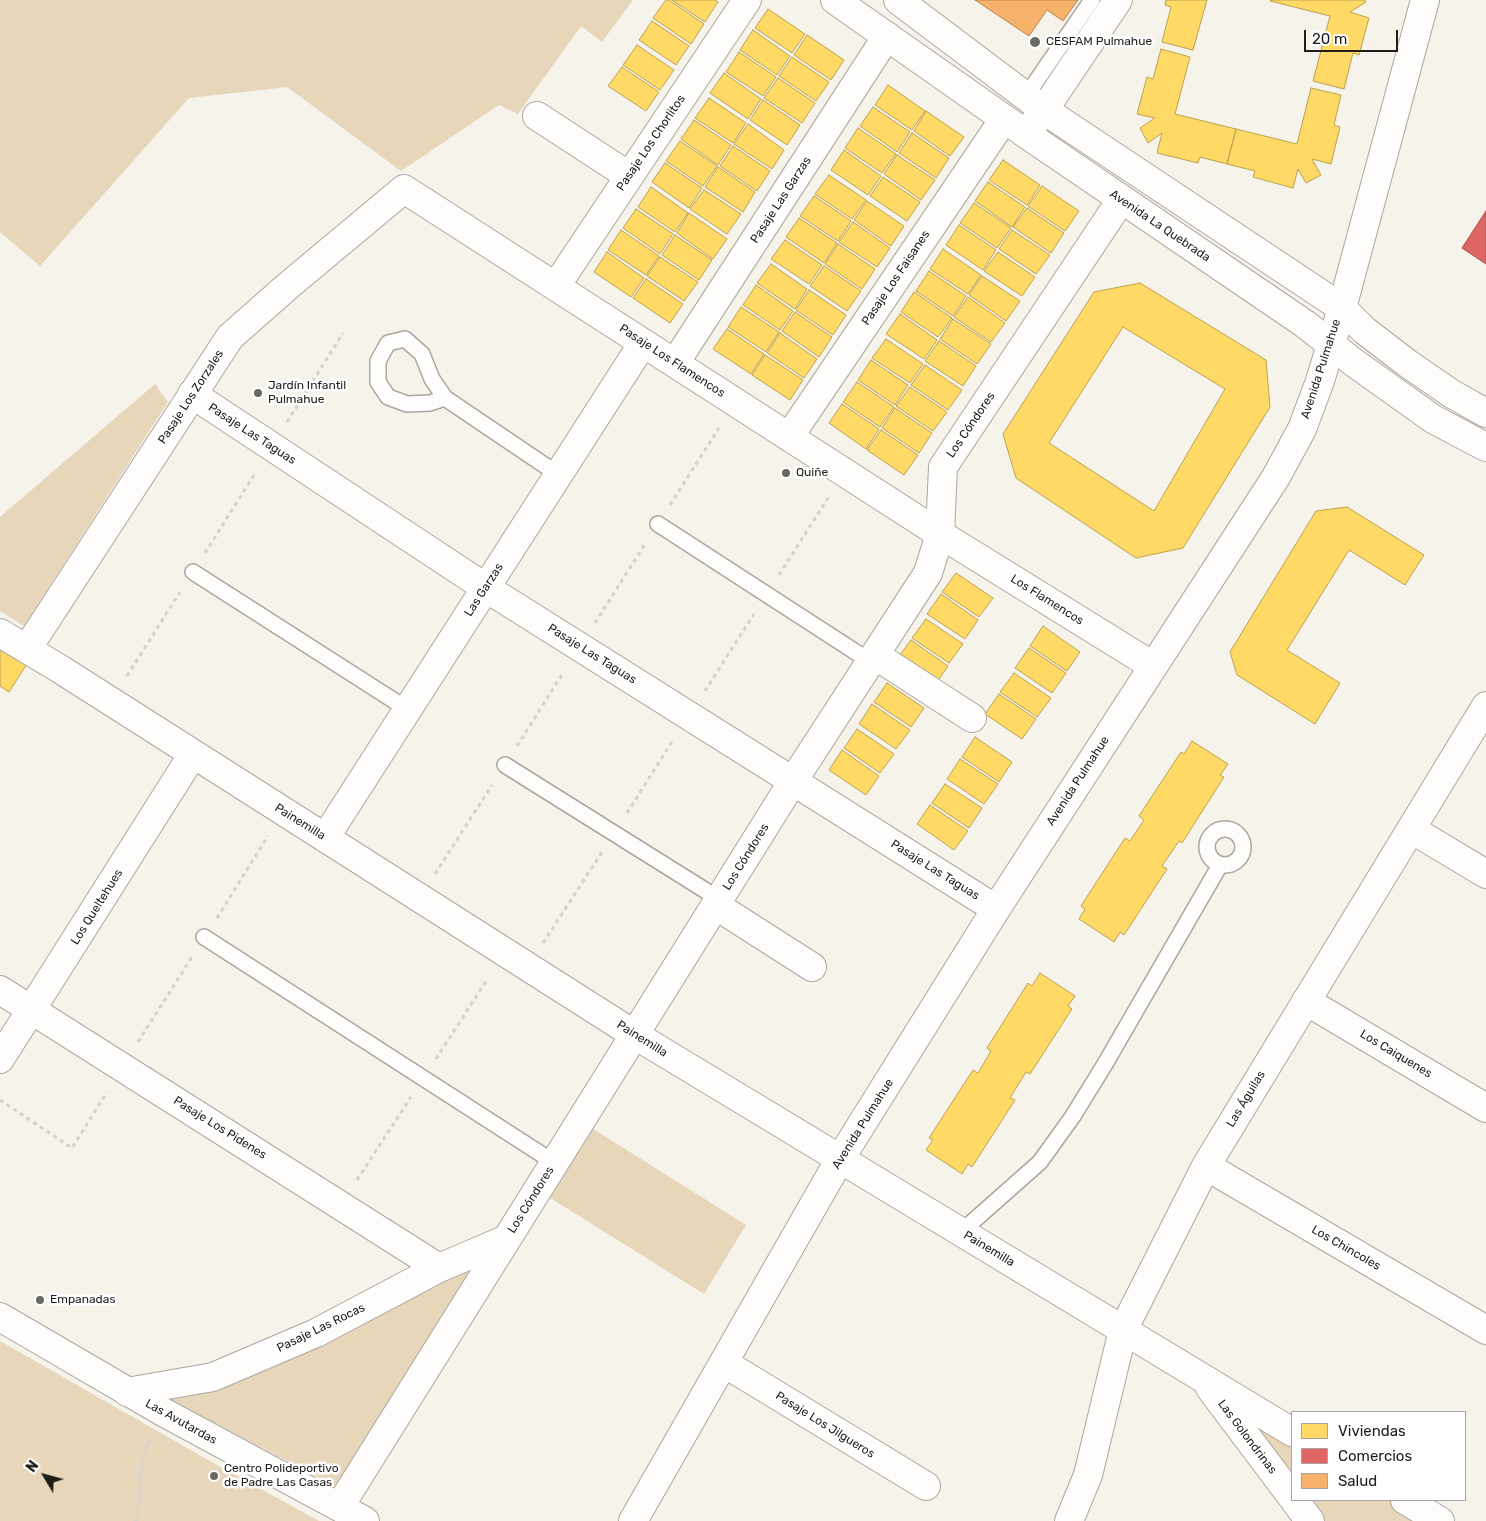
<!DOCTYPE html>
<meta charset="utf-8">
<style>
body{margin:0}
#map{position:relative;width:1486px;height:1521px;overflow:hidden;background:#f6f3eb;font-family:Rubik,sans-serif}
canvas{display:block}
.legend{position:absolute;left:1291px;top:1411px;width:175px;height:90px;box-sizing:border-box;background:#fff;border:1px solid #a5a5a3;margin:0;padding:6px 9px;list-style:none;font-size:15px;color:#1f1d18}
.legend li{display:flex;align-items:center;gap:10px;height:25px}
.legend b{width:25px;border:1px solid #a5a5a3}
.north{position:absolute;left:20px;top:1451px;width:50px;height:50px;-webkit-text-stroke:4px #fff;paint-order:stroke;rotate:307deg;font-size:14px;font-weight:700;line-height:20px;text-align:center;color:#1f1d18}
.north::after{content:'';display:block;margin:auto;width:18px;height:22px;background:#1f1d18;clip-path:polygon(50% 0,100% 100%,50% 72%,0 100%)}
.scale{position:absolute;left:1304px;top:30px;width:94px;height:22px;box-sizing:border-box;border:2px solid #1f1d18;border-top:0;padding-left:6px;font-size:15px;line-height:18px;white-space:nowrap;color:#1f1d18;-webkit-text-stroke:4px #fff;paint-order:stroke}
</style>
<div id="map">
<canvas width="1486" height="1521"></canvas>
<ul class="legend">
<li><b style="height:14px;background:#ffd966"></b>Viviendas</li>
<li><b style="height:14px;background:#e06666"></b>Comercios</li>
<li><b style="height:14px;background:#f6b26b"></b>Salud</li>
</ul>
<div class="north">N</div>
<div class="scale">20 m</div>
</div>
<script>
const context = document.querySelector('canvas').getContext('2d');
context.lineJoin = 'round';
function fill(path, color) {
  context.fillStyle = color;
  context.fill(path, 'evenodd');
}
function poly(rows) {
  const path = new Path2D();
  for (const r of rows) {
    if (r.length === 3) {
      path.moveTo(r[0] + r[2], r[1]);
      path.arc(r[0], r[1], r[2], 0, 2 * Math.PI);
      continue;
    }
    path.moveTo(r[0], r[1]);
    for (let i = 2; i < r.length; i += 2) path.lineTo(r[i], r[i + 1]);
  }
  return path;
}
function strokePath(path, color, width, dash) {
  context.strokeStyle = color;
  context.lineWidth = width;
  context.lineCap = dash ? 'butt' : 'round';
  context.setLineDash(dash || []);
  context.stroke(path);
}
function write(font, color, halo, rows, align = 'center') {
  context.font = font + ' Rubik,sans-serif';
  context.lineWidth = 5;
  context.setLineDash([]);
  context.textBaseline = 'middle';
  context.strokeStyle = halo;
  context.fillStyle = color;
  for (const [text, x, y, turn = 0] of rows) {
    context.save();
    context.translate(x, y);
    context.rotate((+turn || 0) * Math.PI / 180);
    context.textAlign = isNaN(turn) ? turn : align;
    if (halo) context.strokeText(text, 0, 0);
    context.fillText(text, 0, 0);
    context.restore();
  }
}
const green = poly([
 [0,0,633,0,602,42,581,26,518,114,499,105,401,171,287,87,189,98,40,266,0,232],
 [155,384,168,402,24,626,0,611,0,517],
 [590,1127,746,1225,704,1294,547,1196],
 [480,1262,340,1489,168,1398],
 [0,1341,201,1456,319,1521,0,1521],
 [1235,1407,1292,1442,1292,1482],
 [1306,1500,1388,1500,1423,1521,1322,1521]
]);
const homes = poly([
 [666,0,669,0,704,24,691,44,653,18,666,0],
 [672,0,715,0,718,2,705,22,672,0],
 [1166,0,1207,0,1193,50,1162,42,1171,7,1165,5,1166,0],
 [1271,0,1365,0,1366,2,1350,12,1369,18,1359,55,1353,53,1344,89,1313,81,1330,16,1270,1,1271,0],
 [768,9,805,34,792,53,755,28,768,9],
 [652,21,689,46,676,65,639,40,652,21],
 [753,30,790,56,777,75,740,50,753,30],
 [807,35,844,60,831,80,794,55,807,35],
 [637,45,674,70,660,90,623,65,637,45],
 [1161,49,1190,57,1175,114,1236,129,1227,164,1200,157,1198,163,1157,153,1162,133,1148,143,1140,128,1155,118,1137,114,1147,77,1153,79,1161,49],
 [739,52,776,77,763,96,726,72,739,52],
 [792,57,829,82,816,101,779,76,792,57],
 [622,67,659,92,646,111,608,86,622,67],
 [724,73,761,99,748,119,710,93,724,73],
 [778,78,815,103,802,123,764,98,778,78],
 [888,85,925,111,912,130,875,105,888,85],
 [1311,88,1341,95,1334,125,1340,127,1331,164,1312,159,1321,175,1306,183,1298,169,1293,188,1253,177,1255,171,1227,164,1236,129,1297,144,1311,88],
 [709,98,746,123,733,143,695,118,709,98],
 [763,100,800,125,787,145,750,120,763,100],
 [873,107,910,132,897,152,860,126,873,107],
 [926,111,964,137,950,156,914,131,926,111],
 [694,120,731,145,718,165,681,139,694,120],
 [748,124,784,150,772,169,734,144,748,124],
 [858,128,896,154,882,173,845,148,858,128],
 [912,133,949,158,936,178,899,153,912,133],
 [680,141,717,166,703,186,666,161,680,141],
 [733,146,770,171,757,191,720,166,733,146],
 [844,150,881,176,868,195,831,170,844,150],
 [897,155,935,180,921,200,884,174,897,155],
 [1003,160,1040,185,1027,205,989,180,1003,160],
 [665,163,702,188,689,208,652,182,665,163],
 [718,167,755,192,743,212,705,187,718,167],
 [829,175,866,200,852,219,815,194,829,175],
 [883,177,920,202,907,221,870,196,883,177],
 [988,182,1025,207,1012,227,975,201,988,182],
 [1042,186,1079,211,1065,231,1028,206,1042,186],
 [651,187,688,213,675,232,638,207,651,187],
 [704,190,741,214,727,234,690,209,704,190],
 [814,196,851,221,838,241,800,216,814,196],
 [867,201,904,226,891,246,854,220,867,201],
 [974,203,1011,228,997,248,960,223,974,203],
 [1027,208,1064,233,1051,253,1013,227,1027,208],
 [636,209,673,234,660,254,623,228,636,209],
 [689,213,727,239,713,259,677,233,689,213],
 [799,218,837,243,824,263,786,237,799,218],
 [853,222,890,248,877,267,839,242,853,222],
 [959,225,996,250,983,270,946,245,959,225],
 [621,230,659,256,646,275,608,250,621,230],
 [1012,230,1050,255,1036,274,999,249,1012,230],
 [675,235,712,260,699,280,662,255,675,235],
 [785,240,822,265,809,284,771,259,785,240],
 [838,244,875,269,862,289,825,264,838,244],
 [943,249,981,275,968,294,930,269,943,249],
 [607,252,644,278,631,297,594,272,607,252],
 [998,252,1035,277,1022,296,984,271,998,252],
 [660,257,698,282,684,301,647,276,660,257],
 [771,264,807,289,795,309,757,283,771,264],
 [824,266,861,291,847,311,810,286,824,266],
 [929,271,966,296,953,316,916,291,929,271],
 [982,276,1020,301,1006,321,969,295,982,276],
 [646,279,683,304,670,323,633,298,646,279],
 [1140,283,1266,360,1270,407,1183,548,1136,558,1016,478,1003,434,1094,292,1140,283],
 [1123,327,1225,389,1154,511,1049,443,1123,327],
 [756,285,793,311,780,330,743,305,756,285],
 [809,290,846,315,833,335,796,310,809,290],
 [914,292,952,318,938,337,901,312,914,292],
 [968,297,1005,323,991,342,954,317,968,297],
 [741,307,779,332,766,352,728,327,741,307],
 [795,312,832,337,819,357,782,331,795,312],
 [900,314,937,340,924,359,886,334,900,314],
 [953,319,991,344,977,364,940,339,953,319],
 [727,329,764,354,751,374,713,349,727,329],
 [780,333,817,359,804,378,767,353,780,333],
 [886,339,923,364,910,383,872,358,886,339],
 [939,341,976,366,963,386,925,361,939,341],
 [765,355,803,380,790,400,752,375,765,355],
 [871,360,908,385,895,405,858,380,871,360],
 [925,365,962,390,948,410,911,385,925,365],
 [857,382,894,407,880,427,843,402,857,382],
 [910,387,947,412,933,431,896,406,910,387],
 [842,404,879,429,866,449,829,423,842,404],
 [895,408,932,433,919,453,882,428,895,408],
 [881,430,918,455,904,475,867,450,881,430],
 [1347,507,1424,555,1405,585,1349,550,1287,650,1340,683,1315,724,1237,675,1230,652,1316,511,1347,507],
 [956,573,993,598,979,617,942,592,956,573],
 [941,594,978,620,965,639,927,614,941,594],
 [926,619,963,644,949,663,912,638,926,619],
 [1043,626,1080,652,1067,671,1030,646,1043,626],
 [911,640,948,666,935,685,897,659,911,640],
 [0,646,28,662,9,692,0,686,0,646],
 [1029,648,1066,673,1052,693,1015,668,1029,648],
 [1014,673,1051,698,1037,717,1000,692,1014,673],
 [887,683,924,708,911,727,874,702,887,683],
 [999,694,1036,719,1022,739,985,714,999,694],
 [872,704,910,730,896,749,859,724,872,704],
 [857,729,894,754,880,773,844,748,857,729],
 [975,737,1012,762,999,782,962,757,975,737],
 [1192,741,1228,764,1220,775,1224,777,1182,843,1179,841,1162,866,1167,869,1124,935,1120,932,1114,942,1079,919,1085,909,1081,906,1125,838,1130,841,1144,820,1139,816,1181,752,1184,754,1192,741],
 [842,750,879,776,866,795,829,770,842,750],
 [960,759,998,784,984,804,947,779,960,759],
 [945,784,982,808,969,828,932,803,945,784],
 [930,805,968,831,954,850,917,824,930,805],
 [1040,973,1075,996,1068,1006,1072,1009,1030,1074,1026,1072,1010,1098,1015,1100,972,1167,968,1164,962,1174,926,1150,933,1140,929,1138,973,1070,978,1073,991,1051,987,1048,1028,983,1032,986,1040,973]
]);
const shops = poly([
 [1486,211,1486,264,1462,248,1486,211]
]);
const health = poly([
 [975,0,1078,0,1063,21,1047,10,1029,36,975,0]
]);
const path = poly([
 [287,422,343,333],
 [670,505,719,428],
 [205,553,256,472],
 [779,575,828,498],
 [595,623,645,544],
 [127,676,180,592],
 [705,691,754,614],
 [517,746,563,673],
 [627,813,673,740],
 [435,874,492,785],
 [217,918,268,836],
 [543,943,602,852],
 [138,1042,192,957],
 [436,1059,488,978],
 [0,1100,72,1148,107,1092],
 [357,1180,411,1097],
 [136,1521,139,1502,143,1455,150,1439]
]);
const service = poly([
 [1026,96,1092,0],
 [445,398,430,403,407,404,388,397,378,382,378,361,388,343,405,339,422,354,432,379,445,398,559,475],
 [658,524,871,662],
 [193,572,407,709],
 [505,765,719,899],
 [1225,847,18],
 [204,937,555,1163],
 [961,1232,1040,1162,1073,1116,1105,1064,1220,865]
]);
const minor = poly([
 [537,116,629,176],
 [1026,134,1044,110,1118,0],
 [556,286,747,0],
 [675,363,887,36],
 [192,394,486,588,996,909],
 [789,437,1004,119],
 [0,633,60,669,635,1035,1292,1432],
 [27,649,230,337,289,285,404,189,940,534,1153,666],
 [875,655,972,718],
 [1411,829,1486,874],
 [325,838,643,343],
 [715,905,812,967],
 [0,990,439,1268],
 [1306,1001,1486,1108],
 [0,1059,193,754],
 [1206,1166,1486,1330],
 [0,1317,163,1412,365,1521],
 [724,1363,926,1486],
 [1210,1388,1292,1497],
 [127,1392,213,1377,316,1333,439,1268,507,1239],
 [1294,1500,1310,1521],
 [1405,1500,1440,1521],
 [340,1506,793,781,928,573,940,534,943,467,1121,200],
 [1069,1521,1088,1475,1123,1330,1206,1166,1486,706]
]);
const tertiary = poly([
 [633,1521,840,1159,996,909,1276,477,1302,429,1320,381,1342,308,1425,0]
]);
const secondary = poly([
 [835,0,1026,134,1305,324,1353,362,1433,419,1486,447],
 [898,0,1044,110,1342,308,1364,330,1407,363,1452,394,1486,413]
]);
const markers = [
 [1035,42,6,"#6a6862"],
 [258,393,5,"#6a6862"],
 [786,473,5,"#6a6862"],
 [40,1300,5,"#6a6862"],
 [214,1476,5,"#6a6862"]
];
const poiNames = [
 ["CESFAM Pulmahue",1046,42],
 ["Jardín Infantil",268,386],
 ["Pulmahue",268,400],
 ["Quiñe",796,473],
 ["Empanadas",50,1300],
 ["Centro Polideportivo",224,1469],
 ["de Padre Las Casas",224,1483]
];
const streetNames = [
 ["Pasaje Los Chorlitos",651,143,-56],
 ["Pasaje Las Garzas",781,200,-57],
 ["Avenida La Quebrada",1160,226,34],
 ["Pasaje Los Faisanes",896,278,-56],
 ["Pasaje Los Flamencos",672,361,33],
 ["Avenida Pulmahue",1321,369,-72],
 ["Pasaje Los Zorzales",191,397,-57],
 ["Los Cóndores",971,425,-56],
 ["Pasaje Las Taguas",252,434,33],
 ["Las Garzas",484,590,-57],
 ["Los Flamencos",1047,600,32],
 ["Pasaje Las Taguas",592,654,32],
 ["Avenida Pulmahue",1078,781,-57],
 ["Painemilla",300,822,32],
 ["Los Cóndores",746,857,-58],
 ["Pasaje Las Taguas",935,870,32],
 ["Los Queltehues",97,907,-58],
 ["Painemilla",642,1039,32],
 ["Los Caiquenes",1396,1054,31],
 ["Las Águilas",1246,1099,-59],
 ["Avenida Pulmahue",863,1124,-58],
 ["Pasaje Los Pidenes",220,1128,32],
 ["Los Cóndores",531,1200,-58],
 ["Los Chincoles",1346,1248,30],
 ["Painemilla",989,1249,31],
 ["Pasaje Las Rocas",321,1328,-26],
 ["Las Avutardas",181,1422,29],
 ["Pasaje Los Jilgueros",825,1425,32],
 ["Las Golondrinas",1247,1437,53]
];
fill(green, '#e7d6b9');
fill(homes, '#ffd966');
strokePath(homes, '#bca14f', 1);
fill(shops, '#e06666');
strokePath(shops, '#a6504f', 1);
fill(health, '#f6b26b');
strokePath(health, '#b68552', 1);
strokePath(service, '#aaa7a1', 18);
strokePath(minor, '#aaa7a1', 30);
strokePath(tertiary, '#aaa7a1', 30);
strokePath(secondary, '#aaa7a1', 30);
strokePath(path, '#d3d2d0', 3, [4, 4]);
strokePath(service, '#fefdfc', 15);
strokePath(minor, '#fefdfc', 28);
strokePath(tertiary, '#fefdfc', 28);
strokePath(secondary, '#fefdfc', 28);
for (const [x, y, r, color] of markers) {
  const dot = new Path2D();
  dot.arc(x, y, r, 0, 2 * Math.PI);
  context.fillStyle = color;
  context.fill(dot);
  strokePath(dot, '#fff', 2);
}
write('12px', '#1f1d18', '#fff', poiNames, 'left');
write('12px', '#1f1d18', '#fff', streetNames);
</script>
